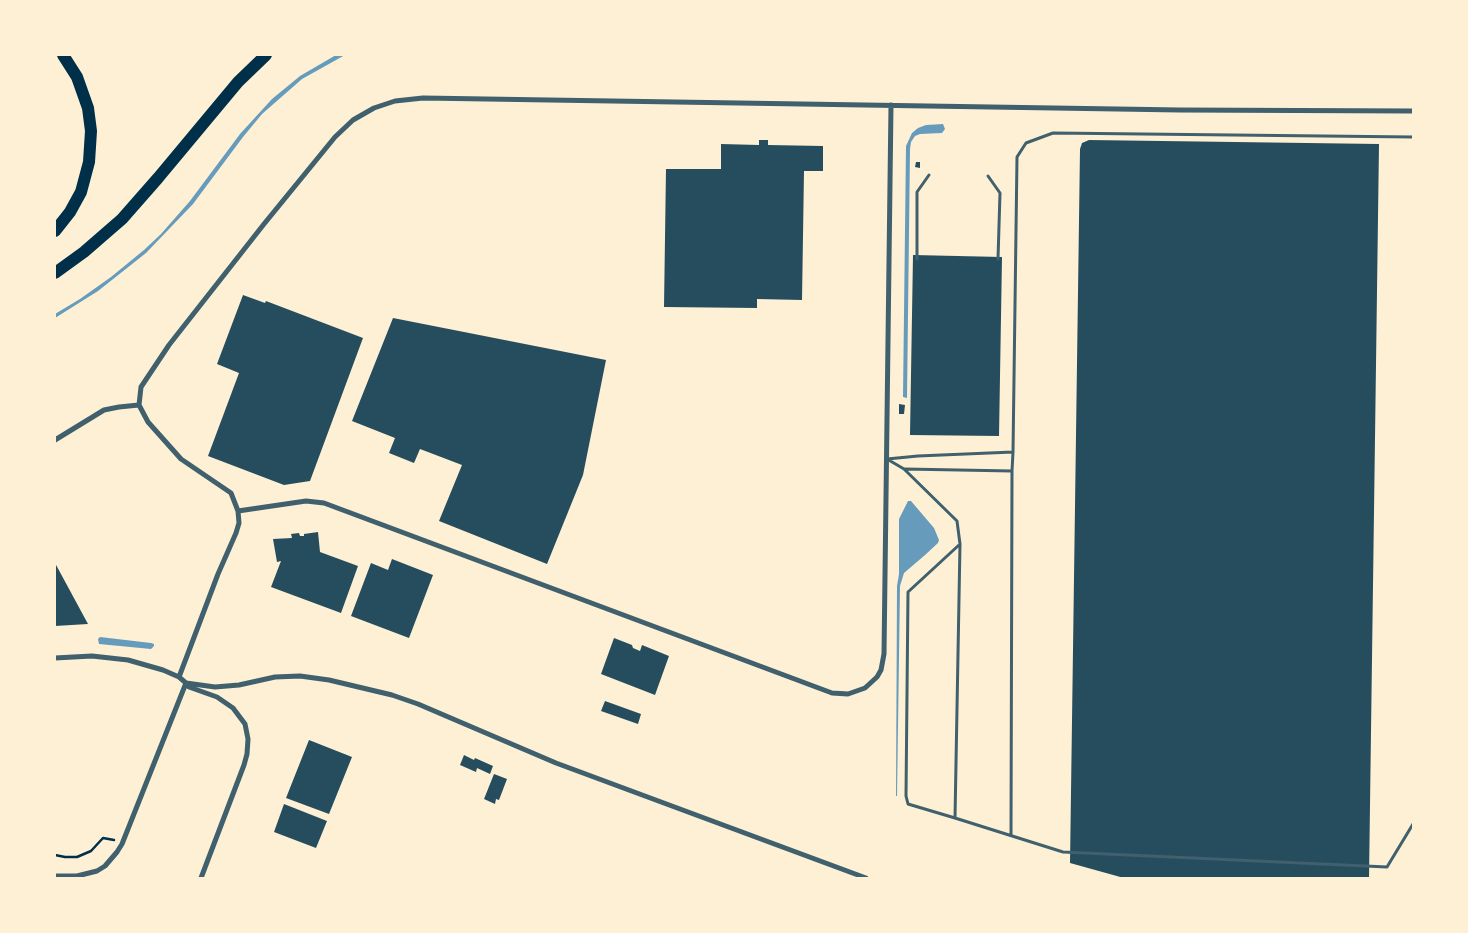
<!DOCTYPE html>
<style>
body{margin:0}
#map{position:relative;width:1468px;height:933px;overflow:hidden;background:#fdf0d5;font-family:"PT Sans",sans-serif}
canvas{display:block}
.frame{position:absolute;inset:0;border:56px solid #fdf0d5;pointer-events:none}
</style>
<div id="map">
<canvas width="1468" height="933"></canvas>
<div class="frame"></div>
</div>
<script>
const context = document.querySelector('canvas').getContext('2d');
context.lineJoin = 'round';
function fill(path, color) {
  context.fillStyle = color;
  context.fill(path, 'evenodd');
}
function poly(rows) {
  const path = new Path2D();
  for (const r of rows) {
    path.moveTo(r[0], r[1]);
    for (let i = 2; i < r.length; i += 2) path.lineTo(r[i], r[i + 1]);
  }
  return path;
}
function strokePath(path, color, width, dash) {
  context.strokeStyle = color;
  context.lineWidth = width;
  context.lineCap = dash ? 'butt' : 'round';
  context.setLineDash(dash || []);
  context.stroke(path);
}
const water = poly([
 [336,55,345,55,302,79,262,114,243,137,193,204,146,253,98,291,55,318,55,314,80,299,111,277,144,250,161,234,190,201,240,134,272,99,300,76],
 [943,124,945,129,942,133,920,134,915,136,911,142,910,149,907,398,903,397,906,146,912,133,918,128,926,125],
 [908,501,911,501,934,528,939,540,938,543,925,555,904,573,900,586,897,796,896,796,897,586,899,574,899,519],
 [100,637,151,643,154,644,154,646,151,649,99,644,98,639]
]);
const building = poly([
 [759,140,768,140,768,145,823,146,823,171,804,171,802,300,757,299,757,308,664,307,666,169,721,169,721,144,759,145],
 [1089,140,1379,144,1369,878,1124,878,1070,863,1080,149,1082,143],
 [916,162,920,162,920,168,915,167],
 [913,255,1002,257,999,436,910,435],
 [243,295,265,303,266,301,363,338,310,481,284,485,208,456,239,373,217,364],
 [393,318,606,360,583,475,547,564,439,521,462,465,420,449,414,463,389,453,395,438,352,421],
 [899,404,905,405,904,414,899,414],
 [318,532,320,552,358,566,341,613,271,587,281,561,277,562,273,539,292,538,291,534,299,533,300,536,304,536,304,534],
 [392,559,433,575,409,638,351,616,371,563,388,570],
 [55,563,88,624,55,626],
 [614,638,632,645,633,648,640,651,642,645,669,656,655,695,601,674],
 [605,701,641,714,638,724,601,711],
 [309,740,352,757,329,814,286,798],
 [464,755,474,760,475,758,493,766,490,774,477,768,476,772,460,765],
 [494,774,507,779,499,800,496,799,495,804,484,799],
 [284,804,327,821,316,848,274,832]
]);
const path = poly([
 [55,855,65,857,77,857,91,851,103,838,114,840]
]);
const service = poly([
 [1413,137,1053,133,1026,143,1017,157,1013,452,918,456,887,459,904,469,957,521,960,544,955,818,1063,852,1387,867,1413,824],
 [988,176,1000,193,998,259],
 [917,259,917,192,929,175],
 [905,469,1012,471,1011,835],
 [1012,471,1013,452],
 [955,818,908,804,906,796,908,592,959,545]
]);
const minor = poly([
 [55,440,104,410,119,407,139,405],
 [238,511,306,501,324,503,832,693,848,694,865,688,877,677,881,670,884,654,891,105],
 [55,658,92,656,128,660,163,670,179,677,186,683,215,687,239,685,275,677,300,676,329,680,392,695,418,704,556,763,866,878],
 [179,677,218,574,236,533,239,523,238,511,231,493,181,459,148,422,139,405,141,387,169,345,264,224,335,137,353,120,374,108,395,101,423,98,1180,110,1413,111],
 [55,876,77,876,97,871,105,866,117,852,122,844,186,683,189,687,217,697,233,708,245,724,248,739,247,754,244,765,201,878]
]);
const motorway = poly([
 [55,231,70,212,81,192,89,162,91,131,88,108,77,77,63,55],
 [55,273,84,252,122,219,158,178,238,82,266,55]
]);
fill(water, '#669bbc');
fill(building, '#264d5e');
strokePath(path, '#003049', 2.5);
strokePath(service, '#3f606c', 3);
strokePath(minor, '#3f606c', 5);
strokePath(motorway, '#003049', 12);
</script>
